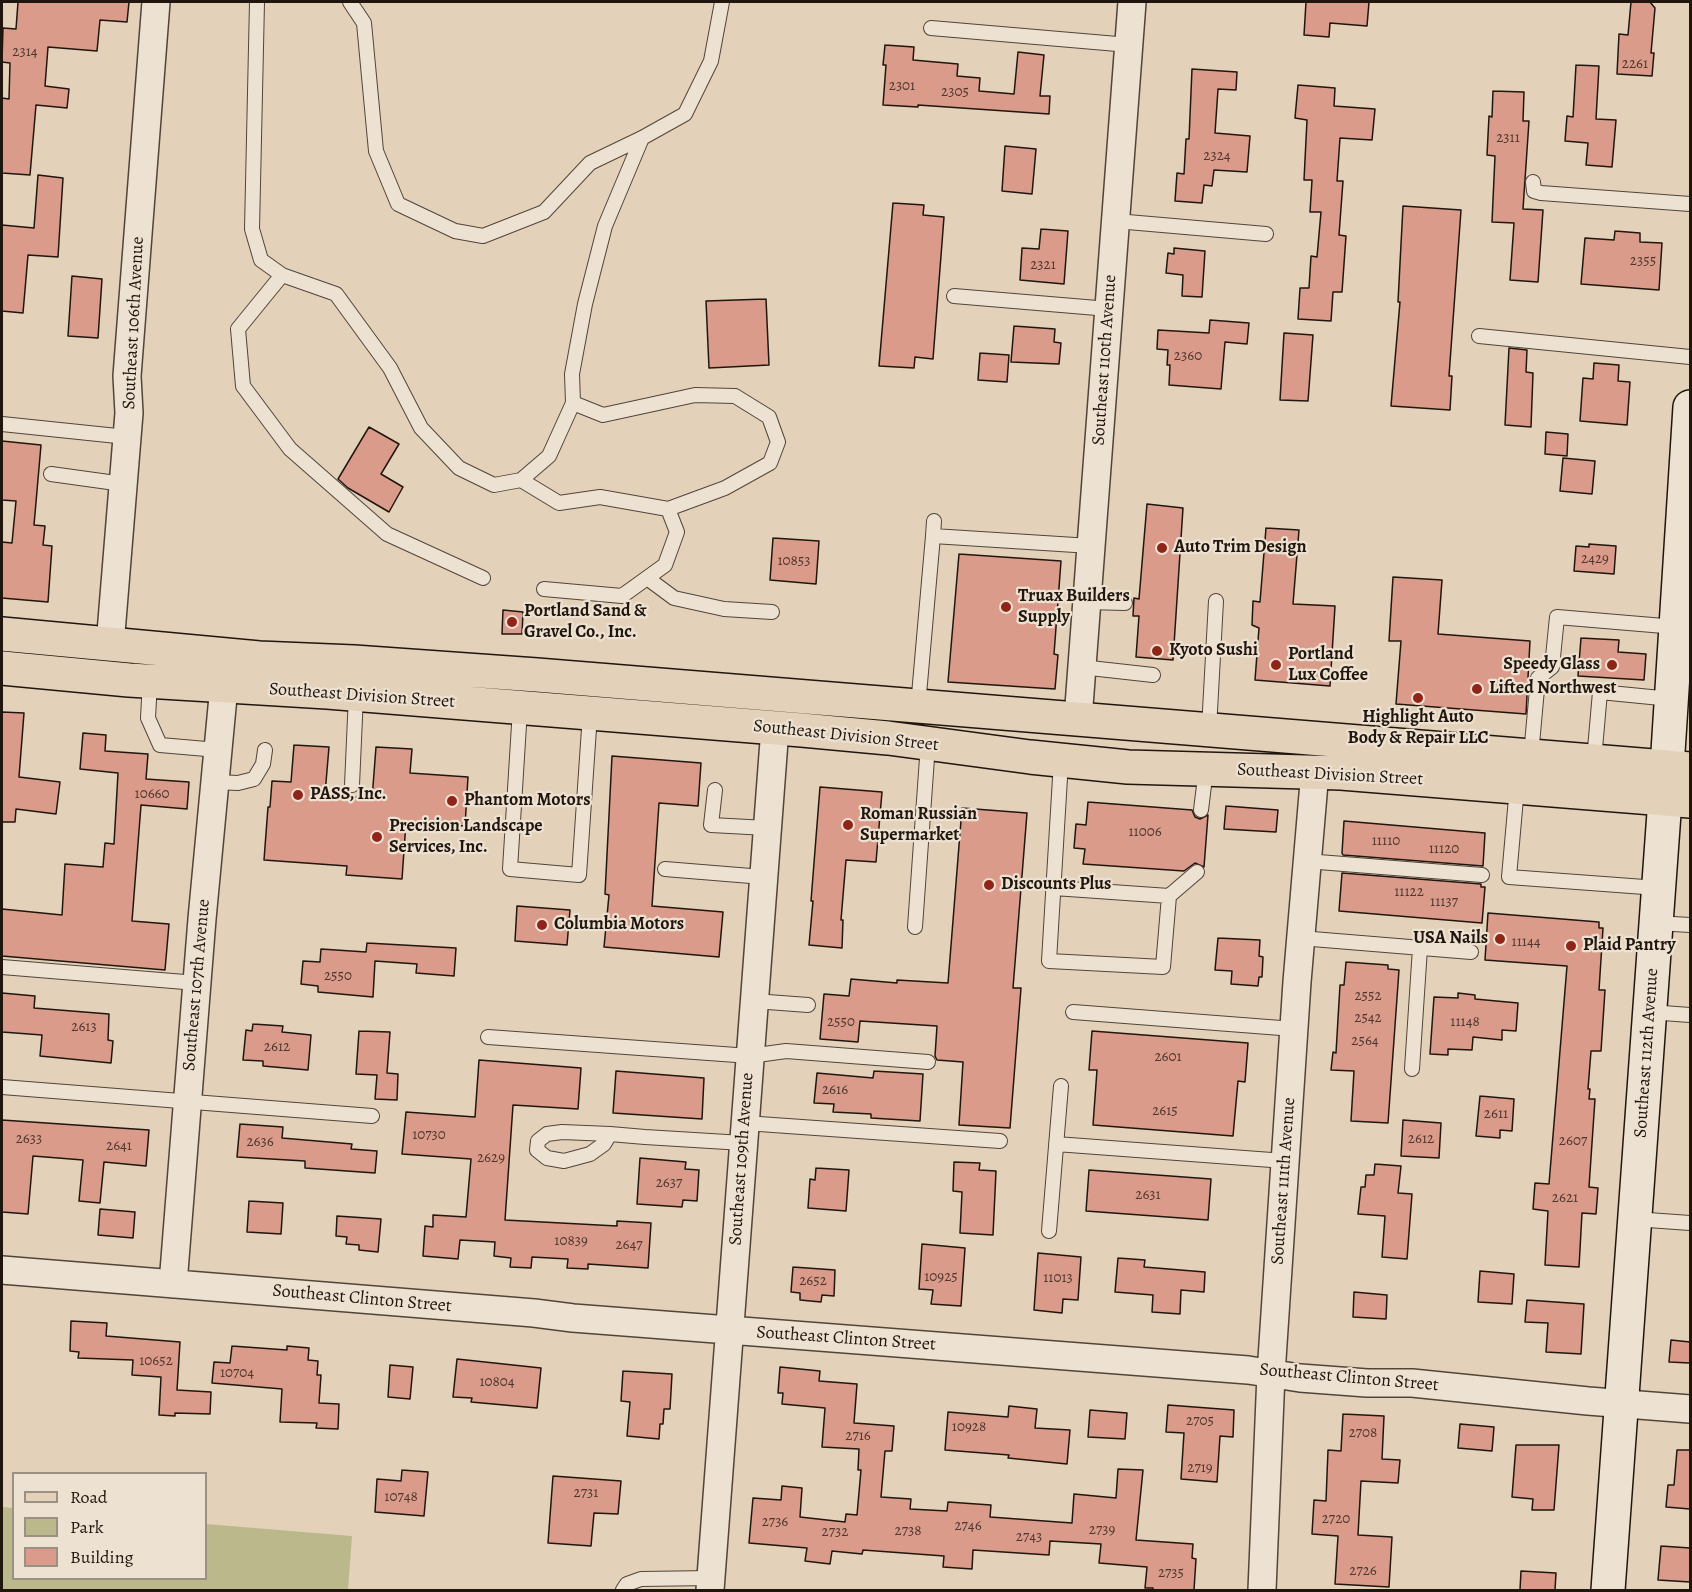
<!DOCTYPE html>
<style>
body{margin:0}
#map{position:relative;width:1692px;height:1592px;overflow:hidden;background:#e3d1ba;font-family:Alegreya,serif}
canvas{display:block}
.frame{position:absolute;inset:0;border:3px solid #20160e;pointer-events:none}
.legend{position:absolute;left:12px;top:1472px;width:195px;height:108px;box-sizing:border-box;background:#ede1d2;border:2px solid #9b9084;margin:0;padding:8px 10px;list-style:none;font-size:18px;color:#20160e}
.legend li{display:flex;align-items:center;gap:12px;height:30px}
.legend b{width:30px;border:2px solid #9b9084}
</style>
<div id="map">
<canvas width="1692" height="1592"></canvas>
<div class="frame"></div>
<ul class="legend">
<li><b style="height:8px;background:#e3d1ba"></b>Road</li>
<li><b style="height:16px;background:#bbb98b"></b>Park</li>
<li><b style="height:16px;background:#db9b8b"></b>Building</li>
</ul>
</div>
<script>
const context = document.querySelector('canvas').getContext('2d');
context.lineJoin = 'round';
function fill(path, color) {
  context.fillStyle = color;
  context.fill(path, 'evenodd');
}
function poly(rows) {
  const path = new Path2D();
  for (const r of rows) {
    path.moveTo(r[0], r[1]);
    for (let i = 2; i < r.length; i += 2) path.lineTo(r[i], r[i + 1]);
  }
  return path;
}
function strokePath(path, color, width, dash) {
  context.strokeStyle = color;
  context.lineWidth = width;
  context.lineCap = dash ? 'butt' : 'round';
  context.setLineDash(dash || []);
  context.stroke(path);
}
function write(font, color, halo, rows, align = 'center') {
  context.font = font + ' Alegreya,serif';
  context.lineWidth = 4.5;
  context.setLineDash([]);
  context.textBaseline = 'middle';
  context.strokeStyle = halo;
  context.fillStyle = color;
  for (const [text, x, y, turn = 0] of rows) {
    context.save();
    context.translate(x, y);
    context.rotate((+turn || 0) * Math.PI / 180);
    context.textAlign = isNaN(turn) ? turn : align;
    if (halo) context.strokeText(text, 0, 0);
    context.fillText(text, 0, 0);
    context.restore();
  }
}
const green = poly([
 [2,1507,13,1508,14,1578,206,1578,206,1524,352,1536,348,1590,2,1590]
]);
const building = poly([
 [18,2,129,2,127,22,100,20,97,51,48,47,45,86,69,89,67,108,36,105,30,175,2,173,2,98,9,99,10,63,2,62,3,28,16,29,18,2],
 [1306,2,1369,2,1367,26,1330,23,1329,37,1304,35,1306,2],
 [1631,2,1650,2,1655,8,1651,53,1654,53,1652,76,1617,74,1619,34,1628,35,1631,2],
 [885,45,914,47,913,60,958,64,957,76,980,78,979,91,1014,94,1018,52,1044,55,1040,96,1050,96,1049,114,918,105,918,107,883,105,886,65,883,65,885,45],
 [1576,65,1599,66,1596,119,1616,120,1612,167,1586,165,1588,143,1565,141,1567,116,1573,117,1576,65],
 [1192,69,1237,72,1236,90,1218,89,1215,133,1250,136,1247,172,1214,170,1212,186,1204,185,1202,203,1175,201,1177,173,1184,174,1186,139,1189,139,1192,69],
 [1298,85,1335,88,1334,106,1375,109,1372,140,1340,138,1337,181,1343,181,1339,235,1346,236,1342,292,1333,292,1331,321,1298,319,1300,288,1309,288,1311,256,1317,257,1321,212,1310,212,1312,180,1304,180,1307,120,1295,118,1298,85],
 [1493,91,1524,92,1523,121,1529,121,1523,209,1543,210,1538,282,1510,280,1514,223,1492,222,1495,156,1487,155,1489,116,1492,117,1493,91],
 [1005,146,1036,149,1032,194,1002,191,1005,146],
 [38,175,63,178,58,257,28,255,23,313,2,311,2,225,34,228,38,175],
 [893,203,924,205,923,215,944,217,933,359,915,357,914,368,879,366,893,203],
 [1403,206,1461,210,1449,376,1452,376,1450,410,1391,406,1400,302,1398,302,1403,206],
 [1041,229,1068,231,1064,284,1020,280,1022,248,1039,249,1041,229],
 [1615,231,1640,233,1640,242,1662,243,1659,290,1581,284,1585,238,1614,240,1615,231],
 [1174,248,1205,251,1202,297,1182,296,1183,275,1166,273,1168,253,1174,254,1174,248],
 [72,276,102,279,98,338,68,336,72,276],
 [766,299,769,365,709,368,706,301,766,299],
 [1210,320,1249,323,1247,344,1225,342,1221,389,1169,385,1170,365,1167,365,1168,350,1157,349,1158,330,1209,333,1210,320],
 [1014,326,1055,329,1054,342,1061,343,1059,364,1011,362,1014,326],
 [1284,333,1313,335,1308,401,1280,400,1284,333],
 [1509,348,1527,350,1526,372,1533,373,1531,427,1505,425,1509,348],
 [980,353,1009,355,1007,382,978,380,980,353],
 [1594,363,1619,365,1618,381,1630,382,1627,425,1580,421,1583,378,1593,379,1594,363],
 [369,427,399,444,381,474,403,487,389,512,348,488,338,479,369,427],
 [1546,432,1568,434,1567,456,1545,454,1546,432],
 [2,441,41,445,34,525,45,526,43,545,52,546,48,602,2,598,2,542,12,543,16,501,2,500,2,441],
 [1563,458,1595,461,1592,494,1560,491,1563,458],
 [1147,504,1183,508,1173,660,1136,657,1139,616,1133,616,1134,598,1139,599,1147,504],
 [1266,528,1299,530,1293,604,1335,606,1330,686,1255,680,1259,628,1252,625,1253,601,1260,602,1266,528],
 [773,538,819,541,816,584,770,580,773,538],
 [1589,544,1616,546,1614,574,1574,571,1576,546,1589,547,1589,544],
 [959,554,1061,561,1054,654,1058,655,1055,689,948,682,959,554],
 [1393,577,1442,580,1438,634,1530,641,1526,714,1396,704,1401,641,1389,641,1393,577],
 [503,610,523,612,522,634,502,634,503,610],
 [1581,638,1619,640,1618,652,1646,654,1644,680,1578,676,1581,638],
 [2,712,24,713,19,777,60,782,56,814,16,809,15,822,2,822,2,712],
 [83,733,106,735,105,751,148,754,146,779,189,782,187,809,141,805,132,921,169,924,165,970,2,956,2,909,62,915,65,864,103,867,105,843,114,844,118,773,80,769,83,733],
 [294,745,329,747,325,794,372,799,376,747,412,749,410,773,468,777,465,826,406,822,402,879,346,875,347,866,264,860,268,807,270,807,272,781,291,782,294,745],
 [612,756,701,763,698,806,659,803,652,906,723,912,719,957,604,947,609,895,605,894,612,756],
 [820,787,882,792,876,862,846,860,841,920,843,920,842,948,809,945,813,901,811,901,820,787],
 [1088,802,1192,810,1195,817,1200,819,1208,815,1204,867,1195,863,1184,871,1083,864,1085,849,1074,848,1076,824,1086,825,1088,802],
 [1226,806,1278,810,1276,832,1224,829,1226,806],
 [962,808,1027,813,1013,988,1021,988,1010,1128,959,1125,963,1062,937,1060,935,1056,937,1026,860,1021,858,1042,820,1039,824,994,849,996,851,979,897,983,897,980,948,983,962,808],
 [1344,821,1485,833,1483,866,1343,855,1342,853,1344,821],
 [1342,873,1481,884,1481,887,1485,887,1482,923,1339,911,1342,873],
 [517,906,570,910,567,945,515,941,517,906],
 [1488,913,1599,922,1599,928,1603,928,1599,990,1605,990,1601,1051,1591,1051,1588,1089,1590,1089,1589,1099,1595,1099,1589,1187,1598,1188,1596,1214,1582,1213,1579,1267,1545,1265,1548,1211,1533,1209,1535,1183,1549,1184,1567,966,1485,960,1488,913],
 [1218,938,1260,940,1259,956,1263,957,1262,977,1259,977,1258,986,1231,984,1232,971,1215,970,1218,938],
 [367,943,456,948,454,976,416,973,417,964,375,961,373,997,318,992,318,986,301,984,303,961,320,962,321,949,366,952,367,943],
 [1346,962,1388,965,1388,969,1399,970,1388,1123,1351,1121,1354,1071,1331,1070,1333,1052,1336,1053,1340,985,1344,985,1346,962],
 [2,993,35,996,34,1008,109,1014,108,1040,113,1041,111,1063,40,1056,42,1035,2,1032,2,993],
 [1458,993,1475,995,1475,999,1518,1003,1516,1031,1502,1030,1502,1040,1473,1037,1472,1050,1448,1049,1448,1055,1430,1054,1434,997,1458,998,1458,993],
 [253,1024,283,1026,282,1032,311,1035,308,1070,263,1066,263,1061,243,1060,246,1030,252,1031,253,1024],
 [359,1031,390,1032,387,1073,398,1074,397,1100,375,1099,377,1075,356,1074,359,1031],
 [1092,1031,1248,1043,1245,1082,1238,1081,1233,1136,1093,1125,1097,1070,1089,1070,1092,1031],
 [479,1060,581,1068,578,1109,513,1105,505,1220,617,1226,617,1221,651,1223,648,1268,588,1264,588,1269,567,1268,568,1259,532,1257,531,1268,510,1267,511,1258,494,1256,495,1242,460,1240,458,1259,423,1256,425,1226,433,1227,433,1215,466,1217,471,1159,402,1154,406,1112,475,1117,479,1060],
 [616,1071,704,1078,702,1119,613,1113,616,1071],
 [874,1071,923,1074,920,1121,871,1118,871,1114,833,1112,834,1104,814,1103,817,1073,873,1078,874,1071],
 [1480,1096,1514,1099,1512,1131,1500,1130,1500,1138,1476,1136,1480,1096],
 [2,1120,149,1130,146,1166,104,1162,100,1203,79,1201,83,1160,33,1156,28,1214,2,1212,2,1120],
 [1403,1120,1441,1123,1439,1158,1401,1156,1403,1120],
 [240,1124,283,1127,282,1138,352,1144,351,1149,377,1151,375,1173,305,1168,305,1161,237,1157,240,1124],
 [640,1158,686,1162,685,1169,699,1170,697,1201,683,1200,682,1207,637,1204,640,1158],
 [954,1162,980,1163,979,1170,996,1171,993,1235,960,1233,962,1192,953,1191,954,1162],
 [1375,1164,1401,1166,1398,1193,1412,1194,1407,1259,1382,1257,1385,1216,1358,1214,1361,1187,1365,1187,1366,1175,1374,1175,1375,1164],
 [816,1168,849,1170,846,1211,808,1208,810,1179,815,1180,816,1168],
 [1089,1170,1211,1179,1208,1220,1086,1211,1089,1170],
 [249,1201,283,1203,281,1234,247,1232,249,1201],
 [100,1209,135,1212,133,1238,98,1235,100,1209],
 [337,1216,381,1219,378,1252,359,1250,359,1245,346,1244,347,1237,336,1236,337,1216],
 [922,1244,965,1248,961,1306,931,1304,933,1290,919,1289,922,1244],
 [1038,1253,1081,1257,1078,1300,1063,1299,1062,1313,1034,1310,1038,1253],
 [1118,1258,1145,1260,1144,1267,1205,1272,1204,1292,1181,1290,1180,1314,1152,1312,1153,1295,1115,1292,1118,1258],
 [793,1267,835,1270,834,1296,822,1295,821,1302,800,1300,800,1293,791,1292,793,1267],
 [1480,1271,1514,1274,1512,1304,1478,1302,1480,1271],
 [1354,1292,1387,1295,1386,1319,1353,1317,1354,1292],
 [1527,1300,1584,1304,1581,1354,1546,1352,1548,1323,1525,1322,1527,1300],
 [71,1321,107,1323,106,1336,180,1342,177,1390,211,1392,210,1414,175,1413,175,1416,159,1415,161,1377,132,1375,133,1360,78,1358,79,1352,70,1351,71,1321],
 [1671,1340,1690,1342,1690,1363,1669,1362,1671,1340],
 [232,1346,287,1350,287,1346,309,1348,308,1360,318,1361,317,1375,321,1375,319,1403,339,1404,338,1429,316,1428,317,1423,280,1422,282,1389,212,1383,214,1362,230,1363,232,1346],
 [457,1359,541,1368,537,1408,471,1402,472,1398,453,1397,457,1359],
 [390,1365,413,1367,410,1399,388,1397,390,1365],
 [780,1367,820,1371,819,1381,857,1384,854,1423,894,1426,892,1451,885,1451,881,1497,911,1499,910,1509,947,1511,948,1502,991,1505,990,1517,1072,1523,1074,1494,1116,1498,1118,1469,1143,1470,1136,1540,1193,1544,1192,1558,1196,1559,1194,1590,1153,1590,1153,1588,1145,1588,1147,1567,1099,1563,1101,1544,1050,1541,1049,1555,973,1550,972,1569,943,1567,944,1556,863,1550,862,1554,832,1551,830,1564,805,1561,807,1548,749,1543,753,1498,781,1500,782,1486,802,1488,800,1517,845,1522,846,1514,857,1515,861,1470,858,1470,859,1449,822,1447,825,1408,782,1404,783,1393,778,1393,780,1367],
 [623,1371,672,1374,670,1409,664,1409,663,1424,660,1424,659,1439,627,1436,630,1402,621,1401,623,1371],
 [1168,1405,1234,1410,1233,1437,1220,1436,1217,1482,1181,1479,1184,1433,1166,1432,1168,1405],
 [1009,1406,1037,1409,1035,1428,1070,1430,1067,1464,1008,1458,1009,1455,945,1450,948,1412,1008,1417,1009,1406],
 [1090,1410,1127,1413,1125,1439,1088,1437,1090,1410],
 [1343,1414,1384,1416,1382,1459,1400,1460,1398,1483,1361,1481,1358,1535,1392,1537,1389,1587,1335,1584,1338,1536,1312,1534,1314,1500,1326,1501,1328,1450,1341,1451,1343,1414],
 [1460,1424,1494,1427,1492,1451,1458,1448,1460,1424],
 [1516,1445,1559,1445,1554,1510,1532,1510,1533,1499,1512,1497,1516,1445],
 [1677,1450,1690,1450,1690,1509,1666,1507,1668,1485,1674,1485,1677,1450],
 [402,1470,428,1472,424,1516,375,1512,377,1479,401,1481,402,1470],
 [553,1476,621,1481,618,1514,594,1513,591,1546,548,1543,553,1476],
 [1661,1546,1690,1548,1690,1582,1658,1580,1661,1546],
 [1521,1571,1556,1573,1555,1590,1520,1590,1521,1571]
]);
const service = poly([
 [257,2,252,229,261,260,282,275,336,294,390,368,421,428,459,468,494,485,521,480,549,456,573,403],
 [350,2,364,23,376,151,398,204,455,231,483,236,544,212,590,163,642,138,685,114,711,61,722,2],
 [931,28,1129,45],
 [642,138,605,226,585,304,572,374,573,403,603,415,695,395,735,396,769,417,778,442,770,463,725,488,668,509],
 [1533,182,1534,191,1541,193,1690,204],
 [1116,221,1266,234],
 [282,275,238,329,243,386,290,449,387,534,483,578],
 [954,296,1109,309],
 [1479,336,1690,357],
 [2,424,127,437],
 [51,474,123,484],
 [521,480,559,503,600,497,668,509,677,532,665,565,622,596,544,589],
 [934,521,933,536,1091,546],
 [647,578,674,598,724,609,772,612],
 [1086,602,1125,603],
 [1081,667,1153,675],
 [150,681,148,718,160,745,218,750],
 [918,706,933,536],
 [520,709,510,869,579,875,590,714],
 [1209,729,1216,601],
 [1531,755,1538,678,1552,667,1557,617,1676,627],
 [1594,760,1600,692,1671,699],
 [215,782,238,783,254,779,263,764,265,750],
 [352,785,356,695],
 [1517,787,1509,877,1658,888],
 [715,790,711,825,767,828],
 [1201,810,1206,769],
 [1306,861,1482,875],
 [665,869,763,877],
 [1054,888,1169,896,1163,967,1049,961,1061,761],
 [1169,896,1197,872],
 [1656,923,1690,925],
 [915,927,928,744],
 [1300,938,1471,952],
 [2,967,197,983],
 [754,1001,808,1005],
 [1073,1012,1294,1029],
 [1649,1012,1690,1015],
 [488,1037,750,1056,786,1051,928,1062],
 [1412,1069,1420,948],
 [2,1087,372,1116],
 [745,1123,1000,1141],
 [610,1134,604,1144,590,1154,564,1161,547,1158,537,1150,538,1141,547,1134,562,1132,610,1134,645,1137,743,1143],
 [1056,1144,1285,1161],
 [1634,1219,1690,1223],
 [1049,1231,1061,1086],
 [623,1590,627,1584,641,1579,711,1578]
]);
const minor = poly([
 [110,645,129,413,127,376,156,2],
 [1078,719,1132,2],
 [2,1270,534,1313,573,1318,1248,1370,1300,1378,1367,1383,1412,1383,1588,1401,1690,1409],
 [173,1284,202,919,224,686],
 [710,1590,775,728],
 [1262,1590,1271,1374,1297,982,1315,771]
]);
const secondary = poly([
 [1608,1590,1665,799,1690,407]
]);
const primary = poly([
 [2,634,259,658,354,662,537,675,1690,769],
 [2,668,129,680,327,692,802,730,888,738,1030,757,1128,767,1341,773,1690,801]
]);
const markers = [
 [1162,548,6,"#8f2418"],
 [1006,607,6,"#8f2418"],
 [512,622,6,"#8f2418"],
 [1157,651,6,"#8f2418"],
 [1276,665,6,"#8f2418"],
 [1612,665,6,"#8f2418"],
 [1477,689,6,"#8f2418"],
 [1418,698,6,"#8f2418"],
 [298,795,6,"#8f2418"],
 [452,801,6,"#8f2418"],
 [848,825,6,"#8f2418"],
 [377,837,6,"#8f2418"],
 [989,885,6,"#8f2418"],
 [542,925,6,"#8f2418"],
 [1500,939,6,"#8f2418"],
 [1571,946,6,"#8f2418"]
];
const numberNames = [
 ["2314",25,52],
 ["2261",1635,64],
 ["2301",902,86],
 ["2305",955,92],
 ["2311",1508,138],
 ["2324",1217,156],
 ["2355",1643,261],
 ["2321",1043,265],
 ["2360",1188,356],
 ["2429",1595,559],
 ["10853",794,561],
 ["10660",152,794],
 ["11006",1145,832],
 ["11110",1386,841],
 ["11120",1444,849],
 ["11122",1409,892],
 ["11137",1444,902],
 ["11144",1526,942],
 ["2550",338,976],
 ["2552",1368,996],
 ["2542",1368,1018],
 ["2550",841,1022],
 ["11148",1465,1022],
 ["2613",84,1027],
 ["2564",1365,1041],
 ["2612",277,1047],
 ["2601",1168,1057],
 ["2616",835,1090],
 ["2615",1165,1111],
 ["2611",1496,1114],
 ["10730",429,1135],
 ["2633",29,1139],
 ["2612",1421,1139],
 ["2607",1573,1141],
 ["2636",260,1142],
 ["2641",119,1146],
 ["2629",491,1158],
 ["2637",669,1183],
 ["2631",1148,1195],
 ["2621",1565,1198],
 ["10839",571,1241],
 ["2647",629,1245],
 ["10925",941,1277],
 ["11013",1058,1278],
 ["2652",813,1281],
 ["10652",156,1361],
 ["10704",237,1373],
 ["10804",497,1382],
 ["2705",1200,1421],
 ["10928",969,1427],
 ["2708",1363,1433],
 ["2716",858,1436],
 ["2719",1200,1468],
 ["2731",586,1493],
 ["10748",401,1497],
 ["2720",1336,1519],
 ["2736",775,1522],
 ["2746",968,1526],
 ["2739",1102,1530],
 ["2738",908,1531],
 ["2732",835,1532],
 ["2743",1029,1537],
 ["2726",1363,1571],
 ["2735",1171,1573]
];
const streetNames = [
 ["Southeast 106th Avenue",134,323,-87],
 ["Southeast 110th Avenue",1105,360,-86],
 ["Southeast Division Street",362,696,4],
 ["Southeast Division Street",846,736,6],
 ["Southeast Division Street",1330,775,3],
 ["Southeast 107th Avenue",197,985,-85],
 ["Southeast 112th Avenue",1647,1053,-86],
 ["Southeast 109th Avenue",742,1159,-86],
 ["Southeast 111th Avenue",1284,1181,-86],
 ["Southeast Clinton Street",362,1299,5],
 ["Southeast Clinton Street",846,1339,4],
 ["Southeast Clinton Street",1349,1378,5]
];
const poiNames = [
 ["Auto Trim Design",1174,548],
 ["Truax Builders",1018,597],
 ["Supply",1018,618],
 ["Portland Sand &",524,612],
 ["Gravel Co., Inc.",524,633],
 ["Kyoto Sushi",1169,651],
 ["Portland",1288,655],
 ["Lux Coffee",1288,676],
 ["Speedy Glass",1600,665,"right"],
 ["Lifted Northwest",1489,689],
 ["Highlight Auto",1418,718,"center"],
 ["Body & Repair LLC",1418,739,"center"],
 ["PASS, Inc.",310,795],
 ["Phantom Motors",464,801],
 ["Roman Russian",860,815],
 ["Supermarket",860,836],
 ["Precision Landscape",389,827],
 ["Services, Inc.",389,848],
 ["Discounts Plus",1001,885],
 ["Columbia Motors",554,925],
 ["USA Nails",1488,939,"right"],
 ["Plaid Pantry",1583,946]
];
fill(green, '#bbb98b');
fill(building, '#db9b8b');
strokePath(building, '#20160e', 1.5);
strokePath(service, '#514539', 16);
strokePath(minor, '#514539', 30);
strokePath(secondary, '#20160e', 36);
strokePath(primary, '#20160e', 36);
strokePath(service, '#ede1d2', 14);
strokePath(minor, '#ede1d2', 27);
strokePath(secondary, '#ede1d2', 33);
strokePath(primary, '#e3d1ba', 33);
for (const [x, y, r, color] of markers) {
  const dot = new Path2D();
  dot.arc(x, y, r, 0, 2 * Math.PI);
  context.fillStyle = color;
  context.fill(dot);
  strokePath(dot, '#ede1d2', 2);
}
write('15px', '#4f372d', null, numberNames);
write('18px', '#20160e', '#ede1d2', streetNames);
write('bold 18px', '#20160e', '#ede1d2', poiNames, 'left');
</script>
